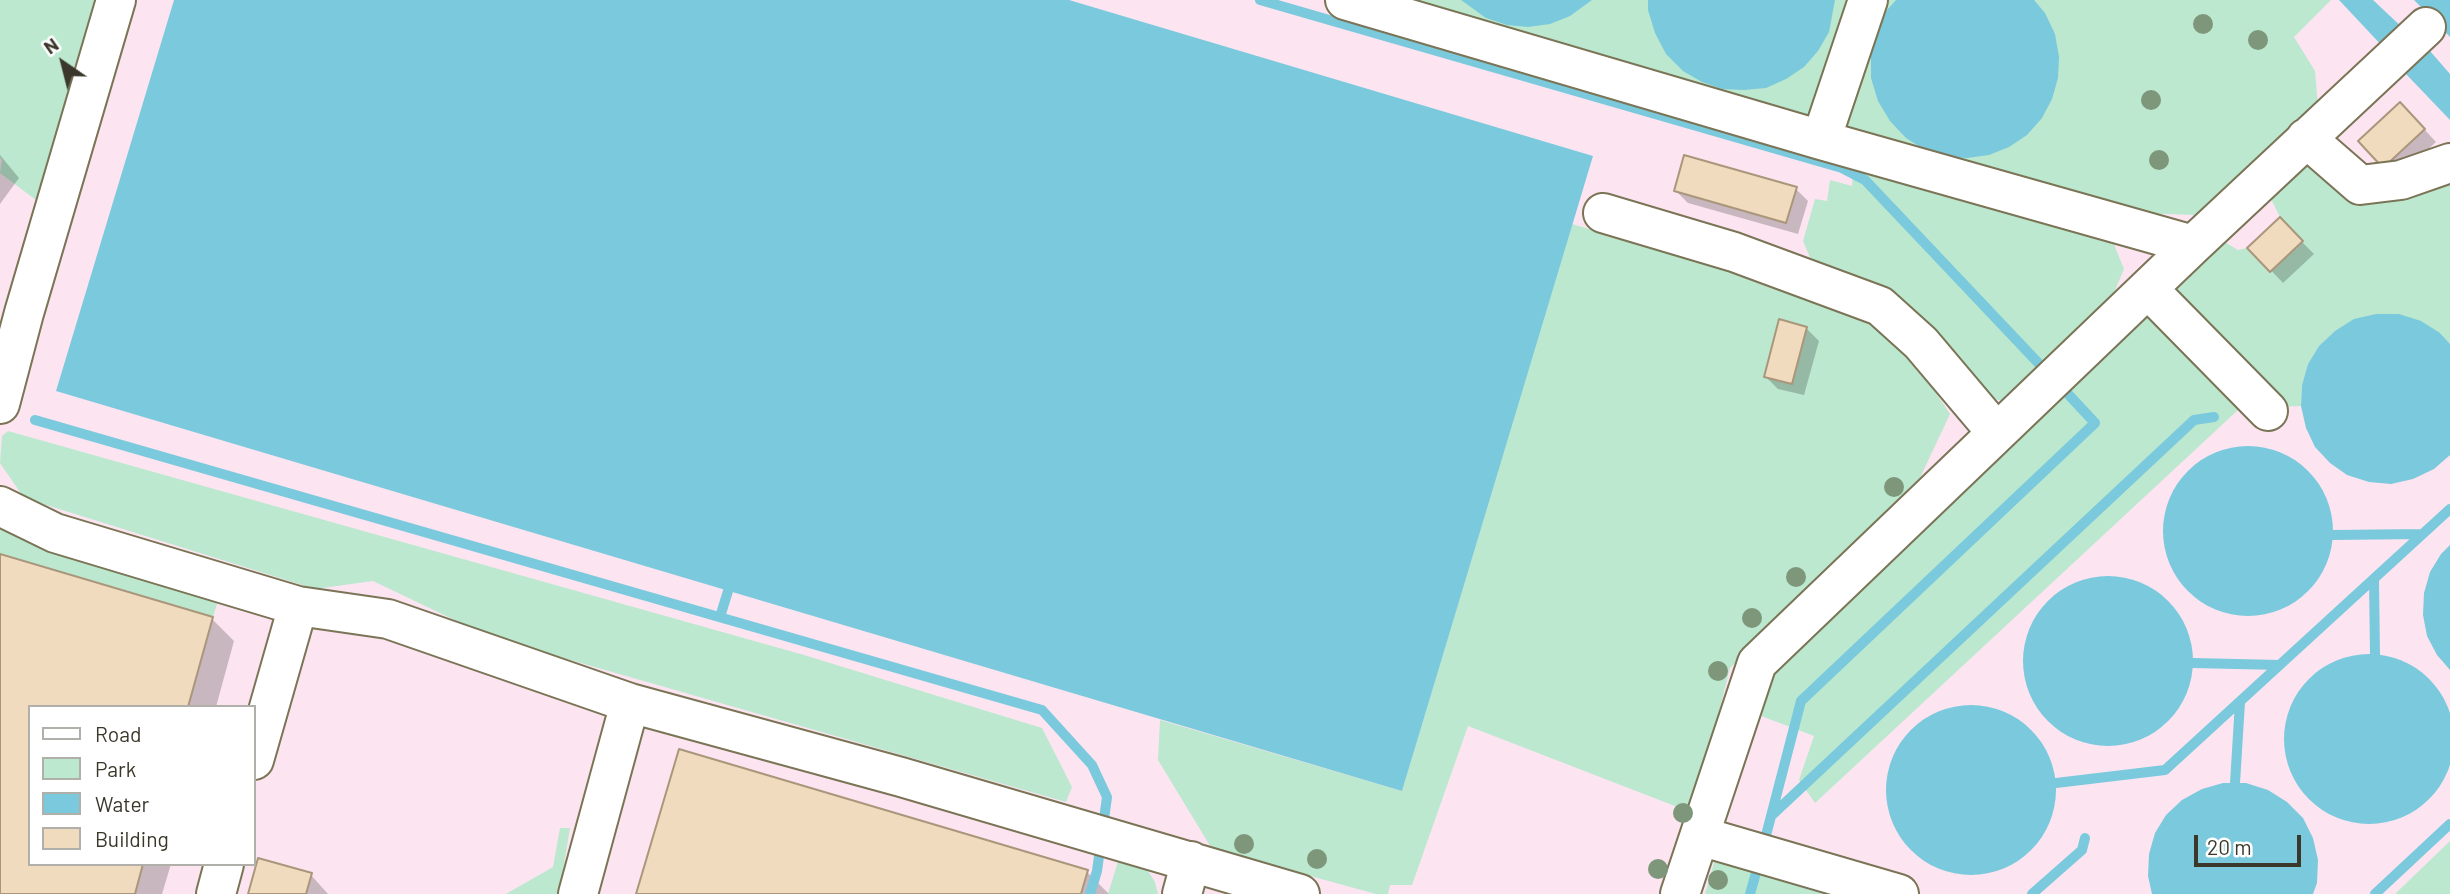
<!DOCTYPE html>
<style>
body{margin:0}
#map{position:relative;width:2450px;height:894px;overflow:hidden;background:#fef7d5;font-family:Barlow,sans-serif}
canvas{display:block}
.legend{position:absolute;left:28px;top:705px;width:228px;height:161px;box-sizing:border-box;background:#fff;border:2px solid #b1afaa;margin:0;padding:9px 12px;list-style:none;font-size:21px;color:#3b382b}
.legend li{display:flex;align-items:center;gap:14px;height:35px}
.legend b{width:35px;border:2px solid #b1afaa}
.north{position:absolute;left:28px;top:28px;width:70px;height:70px;-webkit-text-stroke:5px #fff;paint-order:stroke;rotate:325deg;font-size:19px;font-weight:700;line-height:28px;text-align:center;color:#3b382b}
.north::after{content:'';display:block;margin:auto;width:24px;height:32px;background:#3b382b;clip-path:polygon(50% 0,100% 100%,50% 72%,0 100%)}
.scale{position:absolute;left:2194px;top:835px;width:107px;height:32px;box-sizing:border-box;border:4px solid #3b382b;border-top:0;padding-left:9px;font-size:21px;line-height:24px;white-space:nowrap;color:#3b382b;-webkit-text-stroke:5px #fff;paint-order:stroke}
</style>
<div id="map">
<canvas width="2450" height="894"></canvas>
<ul class="legend">
<li><b style="height:9px;background:#fff"></b>Road</li>
<li><b style="height:19px;background:#bbe8cf"></b>Park</li>
<li><b style="height:19px;background:#7bc9dc"></b>Water</li>
<li><b style="height:19px;background:#f0dbbe"></b>Building</li>
</ul>
<div class="north">N</div>
<div class="scale">20 m</div>
</div>
<script>
const context = document.querySelector('canvas').getContext('2d');
context.lineJoin = 'round';
function fill(path, color) {
  context.fillStyle = color;
  context.fill(path, 'evenodd');
}
function poly(rows) {
  const path = new Path2D();
  for (const r of rows) {
    if (r.length === 3) {
      path.moveTo(r[0] + r[2], r[1]);
      path.arc(r[0], r[1], r[2], 0, 2 * Math.PI);
      continue;
    }
    path.moveTo(r[0], r[1]);
    for (let i = 2; i < r.length; i += 2) path.lineTo(r[i], r[i + 1]);
  }
  return path;
}
function strokePath(path, color, width, dash) {
  context.strokeStyle = color;
  context.lineWidth = width;
  context.lineCap = dash ? 'butt' : 'round';
  context.setLineDash(dash || []);
  context.stroke(path);
}
const industrial = poly([
 [0,0,2450,0,2450,894,0,894],
 [30,707,254,707,254,864,30,864]
]);
const green = poly([
 [0,0,96,0,36,200,0,173,2,160,0,157],
 [1381,0,2331,0,2294,37,2315,71,2318,107,2196,215,2136,213],
 [2309,158,2450,179,2450,344,2440,333,2335,331,2319,346,2308,364,2302,385,2301,406,2276,407,2171,299,2177,284,2223,241,2238,250,2247,248,2270,272,2303,242,2280,217,2270,197],
 [1854,159,2109,232,2124,269,2114,293,2007,401,1989,399,1817,274,1803,241,1815,199,1827,201,1830,180,1852,186],
 [1572,224,1847,303,1891,326,1950,414,1918,482,1730,668,1693,813,1468,726,1412,885,1390,885,1388,894,1376,894,1212,849,1158,760,1160,720,1402,791],
 [2145,315,2159,316,2239,396,2238,410,1815,803,1799,780,1814,736,1753,713,1767,671],
 [8,431,804,655,1042,728,1072,787,1066,802,490,637,373,581,315,589,24,498,0,463,2,436],
 [0,519,221,591,213,617,0,554],
 [560,828,570,828,559,894,506,894,553,867],
 [2450,841,2450,894,2395,894],
 [1120,855,1142,862,1155,882,1158,894,1108,894],
 [1715,859,1869,894,1705,894]
]);
const water = poly([
 [174,0,1069,0,1593,156,1402,791,56,391],
 [1461,0,1592,0,1570,16,1550,24,1528,27,1507,25,1486,18],
 [1648,0,1835,0,1829,32,1818,51,1804,67,1786,79,1766,88,1744,90,1722,89,1702,82,1683,71,1666,54,1655,33,1648,10],
 [1896,0,2034,0,2045,13,2055,34,2059,57,2058,78,2052,99,2042,118,2027,135,2009,147,1989,155,1967,158,1946,157,1925,150,1906,138,1890,121,1878,101,1871,78,1871,54,1876,32,1887,10],
 [2339,0,2373,0,2405,30,2385,49],
 [2414,0,2450,0,2450,37,2421,7],
 [2430,51,2450,74,2450,120,2406,74],
 [2376,314,2399,314,2421,321,2440,333,2450,344,2450,455,2434,469,2413,479,2391,484,2369,482,2347,475,2330,463,2315,447,2306,428,2301,406,2302,385,2308,364,2319,346,2335,331,2354,319],
 [2248,531,85],
 [2450,545,2450,670,2437,655,2427,636,2423,615,2424,593,2430,572,2441,554],
 [2108,661,85],
 [2369,739,85],
 [1971,790,85],
 [2223,783,2246,783,2268,790,2287,802,2303,818,2313,838,2318,860,2317,883,2313,894,2152,894,2148,876,2149,854,2155,833,2166,815,2182,800,2202,789]
]);
const shadow = poly([
 [2412,116,2436,142,2396,179,2385,167],
 [0,155,19,178,0,204],
 [1796,189,1808,201,1798,234,1688,203,1676,191],
 [2280,220,2314,254,2283,283,2250,248],
 [1807,329,1819,341,1804,395,1778,389,1766,377],
 [0,556,212,619,234,641,216,707,30,707,30,864,171,864,162,894,0,894],
 [1087,872,1109,894,638,894],
 [311,875,328,894,250,894]
]);
const stream = poly([
 [1260,0,1842,168,1865,180,2043,368],
 [35,420,1042,710,1092,765,1107,797,1097,871,1090,894],
 [2332,535,2422,534],
 [2374,579,2375,655],
 [720,617,728,591],
 [2193,663,2280,665],
 [2056,783,2165,770,2450,509],
 [2235,783,2240,702],
 [1771,816,2194,420,2214,417],
 [1764,843,1801,701,2095,423,2068,394],
 [1750,894,1759,862],
 [2032,894,2082,850,2085,838],
 [2375,894,2450,824]
]);
const building = poly([
 [2400,102,2425,129,2383,168,2358,141,2400,102],
 [1684,155,1797,187,1786,223,1674,191,1684,155],
 [2280,217,2303,241,2270,272,2247,248,2280,217],
 [1779,319,1807,327,1792,384,1764,377,1779,319],
 [0,554,213,617,188,707,30,707,30,864,143,864,135,894,0,894,0,554],
 [679,749,1088,870,1081,894,636,894,679,749],
 [258,858,312,873,306,894,248,894,258,858]
]);
const minor = poly([
 [1345,0,1821,140,2193,245],
 [2306,138,2360,185,2401,180,2450,163],
 [1821,140,1868,0],
 [1603,213,1734,252,1880,306,1921,343,1997,433],
 [2148,289,2268,411],
 [0,404,24,313,116,0],
 [0,506,55,533,298,606,388,619,630,703,901,777,1300,894],
 [254,760,298,606],
 [1700,836,1899,894],
 [216,894,224,864],
 [578,894,630,703],
 [1182,894,1191,861],
 [1680,894,1757,663,2193,245,2426,27]
]);
const trees = [
 [2203,24],
 [2258,40],
 [2151,100],
 [2159,160],
 [1894,487],
 [1796,577],
 [1752,618],
 [1718,671],
 [1683,813],
 [1244,844],
 [1317,859],
 [1658,869],
 [1718,880]
];
fill(industrial, '#fce5f1');
fill(green, '#bbe8cf');
fill(water, '#7bc9dc');
fill(shadow, '#0003');
strokePath(stream, '#7bc9dc', 10);
fill(building, '#f0dbbe');
strokePath(building, '#aa967b', 2);
strokePath(minor, '#7b7456', 42);
strokePath(minor, '#fff', 38);
context.fillStyle = '#7e977b';
for (const [x, y] of trees) {
  context.beginPath();
  context.arc(x, y, 10, 0, 2 * Math.PI);
  context.fill();
}
</script>
